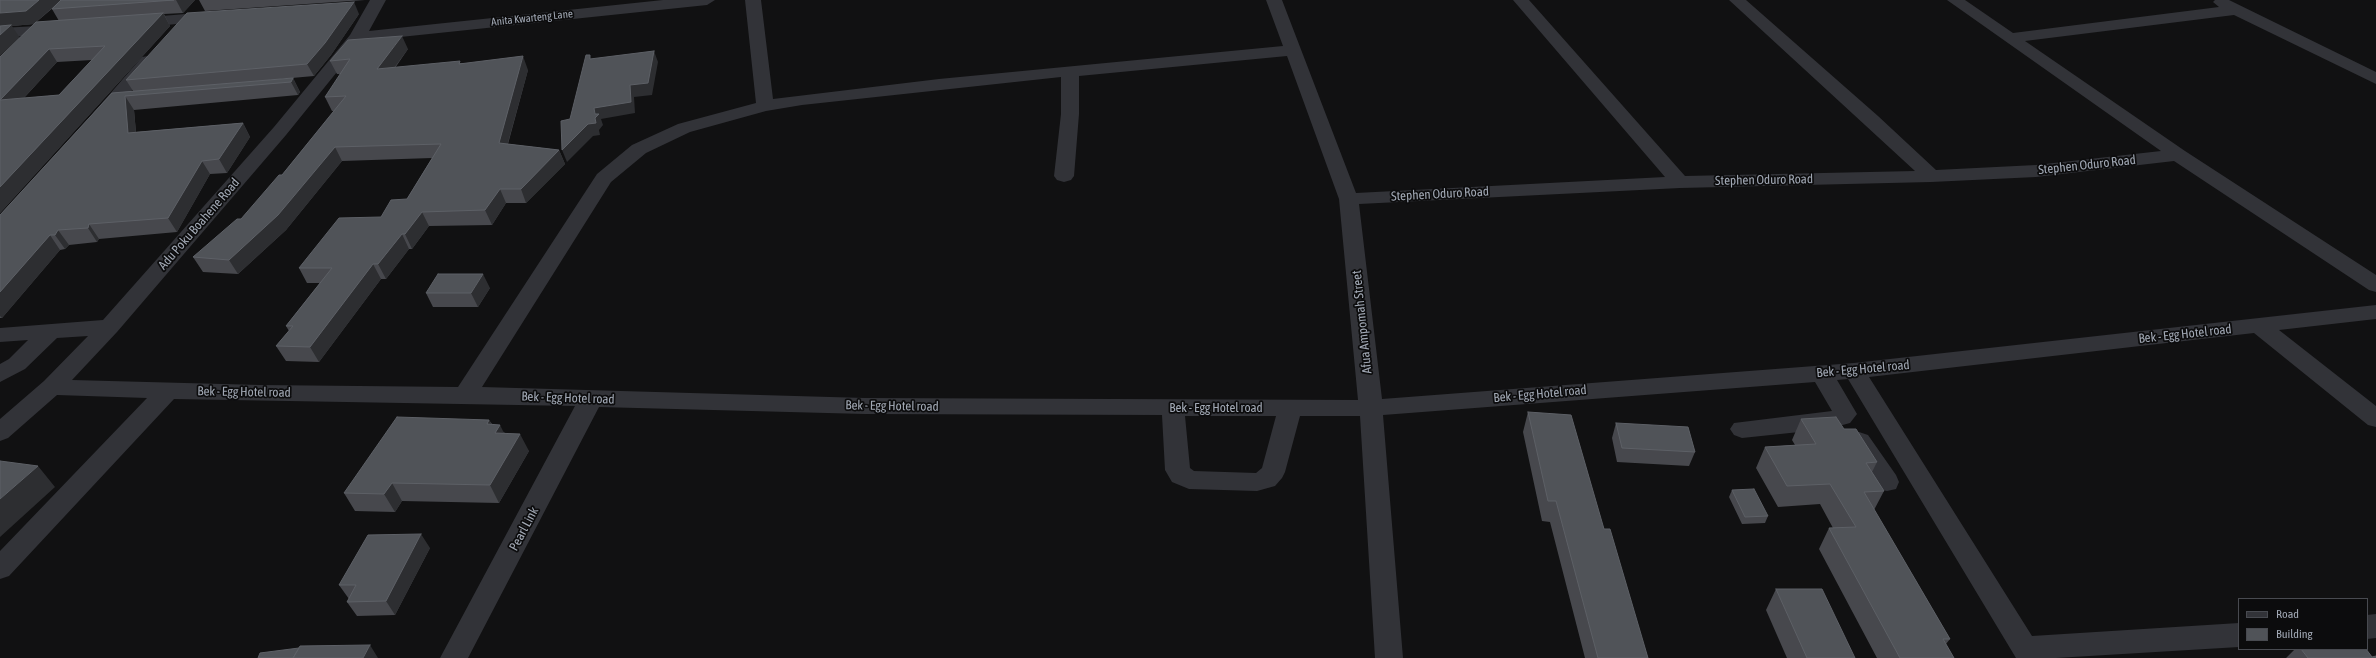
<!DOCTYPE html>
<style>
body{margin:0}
#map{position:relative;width:2376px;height:658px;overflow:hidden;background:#111112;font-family:"Asap Condensed",sans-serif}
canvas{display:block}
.legend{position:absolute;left:2238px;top:598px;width:130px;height:52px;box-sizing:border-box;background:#0c0c0d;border:1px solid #484a50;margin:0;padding:5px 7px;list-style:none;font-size:12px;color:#a1a8b4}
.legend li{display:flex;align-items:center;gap:8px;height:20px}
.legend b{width:20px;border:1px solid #484a50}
</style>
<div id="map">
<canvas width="2376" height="658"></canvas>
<ul class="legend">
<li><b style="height:5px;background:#323338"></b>Road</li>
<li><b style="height:11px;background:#505358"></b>Building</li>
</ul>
</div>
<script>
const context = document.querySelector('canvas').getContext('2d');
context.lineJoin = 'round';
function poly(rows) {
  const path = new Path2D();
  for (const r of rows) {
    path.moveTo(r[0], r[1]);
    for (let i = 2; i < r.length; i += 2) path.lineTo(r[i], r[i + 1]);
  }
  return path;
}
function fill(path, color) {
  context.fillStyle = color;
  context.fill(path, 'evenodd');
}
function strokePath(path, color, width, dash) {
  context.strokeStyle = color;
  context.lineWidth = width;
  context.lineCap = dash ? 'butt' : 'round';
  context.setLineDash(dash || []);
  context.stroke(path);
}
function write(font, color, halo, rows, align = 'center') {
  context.font = font + ' "Asap Condensed",sans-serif';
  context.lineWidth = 3.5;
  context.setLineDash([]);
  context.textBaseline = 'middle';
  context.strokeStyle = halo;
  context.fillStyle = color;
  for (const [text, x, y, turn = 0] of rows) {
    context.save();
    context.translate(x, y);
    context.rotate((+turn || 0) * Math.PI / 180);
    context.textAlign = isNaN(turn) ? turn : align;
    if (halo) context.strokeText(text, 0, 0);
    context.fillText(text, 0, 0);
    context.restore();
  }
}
const minor = poly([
 [370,0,386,0,369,31,663,0,715,0,707,5,362,41,286,135,117,332,72,380,260,385,458,387,597,174,632,145,678,124,756,103,745,0,761,0,773,99,939,79,1283,46,1266,0,1282,0,1356,193,1665,177,1513,0,1529,0,1685,176,1915,171,1729,0,1746,0,1878,116,1936,170,2036,165,2161,151,1947,0,1965,0,2013,33,2219,7,2213,2,2215,0,2229,0,2376,72,2376,84,2234,15,2025,41,2185,151,2376,275,2376,292,2369,290,2174,161,2036,177,1931,182,1680,188,1359,204,1382,399,1854,363,2376,305,2376,319,2279,330,2376,406,2376,427,2368,425,2254,333,1869,377,2032,636,2239,623,2239,647,2056,658,2016,658,1848,379,1837,380,1857,414,1850,423,1828,429,1742,438,1734,435,1730,429,1734,423,1832,411,1815,382,1383,415,1403,658,1375,658,1360,416,1300,416,1285,472,1282,478,1275,486,1257,491,1189,489,1172,482,1165,470,1162,415,865,414,599,407,468,658,440,658,575,406,174,399,9,576,0,579,0,551,147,398,57,395,8,438,0,441,0,419,44,381,88,336,57,338,25,369,0,382,0,364,9,359,28,340,0,342,0,328,103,320,274,127,350,35,370,0],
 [1287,56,1339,199,1358,400,865,398,482,387,611,182,646,153,690,132,766,111,802,105,1061,77,1061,114,1054,176,1057,180,1064,182,1071,180,1074,176,1079,114,1079,76,1287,56],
 [1185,416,1276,416,1262,468,1256,473,1194,471,1190,468,1185,416],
 [210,12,216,14,218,17,216,20,137,28,131,26,129,23,131,20,137,18,210,12],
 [57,25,63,27,65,30,63,33,0,38,0,28,57,25],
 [148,56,154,57,156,61,154,65,107,119,95,119,92,115,95,111,142,57,148,56],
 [1859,432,1868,435,1896,475,1899,482,1896,489,1887,491,1878,489,1850,447,1847,441,1850,435,1859,432],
 [2376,614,2376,638,2367,639,2367,615,2376,614]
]);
const wall = poly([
 [0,0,195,0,183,13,164,14,170,26,0,213,0,57,59,21,52,9,61,1,34,24,12,26,0,56],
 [92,60,59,95,24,98,57,62],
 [199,0,365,0,205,11],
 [359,14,331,55,314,76,236,83,293,78,300,92,298,95,134,110,136,132,243,123,250,137,227,173,210,174,177,232,99,239,97,242,69,245,65,249,60,250,2,318,0,318,0,215,112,93,133,91,126,80],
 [408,49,395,68,461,63,528,70,508,144,559,150,565,164,526,203,506,203,492,225,429,226,412,249,409,249,386,279,381,279,319,362,286,361,276,346,289,331,286,326,320,283,307,283,299,268,381,217,407,199,432,158,342,161,286,230,238,274,203,272,193,257,241,219,282,175,334,111,332,111,325,97,341,74,337,74,330,61],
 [490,288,478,307,433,307,426,293],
 [1528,412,1604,529,1648,658,1585,658,1550,522,1542,521,1523,432],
 [1801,419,1844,429,1877,462,1872,472,1884,491,1874,510,1950,639,1946,644,1954,658,1877,658,1819,549,1829,528,1833,528,1820,504,1778,507,1756,468,1765,447,1795,445,1792,440],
 [489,420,492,424,505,433,529,451,499,503,402,501,395,512,355,511,344,493],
 [1616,423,1695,452,1689,466,1617,462,1612,438],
 [1732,490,1768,516,1765,523,1742,524,1729,497],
 [430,548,395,615,357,616,347,602,349,599,339,585],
 [1776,589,1855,658,1787,658,1766,610],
 [2295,649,2366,649,2372,657,2376,658,2286,658]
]);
const shadedWall = poly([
 [39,0,61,0,34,24,12,26,20,38,0,56,0,13],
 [176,0,195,0,183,13],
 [354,2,359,14,331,55,314,76,307,64],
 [163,13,170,26,0,213,0,187],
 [402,36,408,49,383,83,377,69],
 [49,49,57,62,9,114,0,100],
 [654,51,658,62,652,95,634,97,635,113,601,119,603,125,599,130,600,135,593,136,567,162,562,150,595,114,594,108,630,85],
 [523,56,528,70,504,157,499,143],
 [293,78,300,92,298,95,291,82],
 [125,96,134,110,137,146,128,133],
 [243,123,250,137,227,173,219,159],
 [335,147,342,161,286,230,238,274,229,260],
 [559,150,565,164,526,203,521,189],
 [202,161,210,174,177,232,168,218],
 [500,189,506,203,492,225,485,210],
 [422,212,429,226,412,249,405,234],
 [89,224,99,239,97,242,88,228],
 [58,230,69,245,65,249,55,235],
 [402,234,409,249,386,279,378,264],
 [50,235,60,250,2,318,0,316,0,292],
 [373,264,381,279,319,362,310,347],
 [483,274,490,288,478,307,471,293],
 [489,420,496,432,500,425,509,443,504,451,487,424],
 [520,434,529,451,499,503,490,485],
 [38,466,55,487,0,537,0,499],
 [392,483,402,501,395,512,384,494],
 [421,534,430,548,395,615,386,601],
 [370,645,378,658,363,658]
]);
const building = poly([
 [0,0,39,0,26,11,0,13,0,0],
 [61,0,174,0,52,9,61,0],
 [354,2,325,43,307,64,126,80,187,13,354,2],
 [163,13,0,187,0,100,59,95,105,46,49,49,0,100,0,57,36,22,163,13],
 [11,25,0,35,0,26,11,25],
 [402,36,377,69,460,61,459,64,523,56,499,143,559,150,521,189,500,189,485,210,422,212,405,234,402,234,378,264,373,264,310,347,276,346,293,326,286,326,332,268,299,268,339,218,381,217,391,200,407,199,441,144,335,147,278,215,229,260,193,257,237,219,241,219,279,175,282,175,346,96,325,97,350,59,330,61,348,40,402,36],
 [654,51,648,83,630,85,631,102,594,108,595,114,599,114,595,118,596,123,588,124,562,150,561,121,570,119,586,55,590,55,590,59,654,51],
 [293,78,291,82,125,96,128,133,243,123,219,159,202,161,168,218,89,224,88,228,58,230,55,235,50,235,0,292,0,215,112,93,293,78],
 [438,274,483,274,471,293,426,293,438,274],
 [1528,412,1571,415,1604,529,1610,529,1648,658,1598,658,1556,501,1548,501,1528,412],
 [397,417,489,420,487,424,500,425,495,433,520,434,490,485,392,483,384,494,344,493,397,417],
 [1836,417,1844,429,1856,429,1877,462,1866,463,1884,491,1864,492,1950,639,1943,639,1954,658,1900,658,1829,528,1856,527,1830,484,1787,486,1765,447,1816,444,1801,419,1836,417],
 [1616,423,1688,427,1695,452,1622,448,1616,423],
 [0,461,38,466,0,499,0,461],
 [1754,489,1768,516,1745,517,1732,490,1754,489],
 [421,534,386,601,347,602,356,585,339,585,368,535,421,534],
 [1776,589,1822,589,1855,658,1807,658,1776,589],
 [370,645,363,658,293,658,300,646,370,645],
 [299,648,293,658,258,658,260,653,299,648],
 [2301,649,2366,649,2372,657,2376,656,2376,658,2308,658,2301,649]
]);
const farStreetnames = [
 ["Anita Kwarteng Lane",532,18,-6]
];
const streetNames = [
 ["Stephen Oduro Road",2087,165,-6],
 ["Stephen Oduro Road",1764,180,-1],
 ["Stephen Oduro Road",1440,194,-3],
 ["Adu Poku Boahene Road",199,224,-49],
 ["Afua Ampomah Street",1362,322,-96],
 ["Bek - Egg Hotel road",2185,334,-6],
 ["Bek - Egg Hotel road",1863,369,-5],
 ["Bek - Egg Hotel road",244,392,1],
 ["Bek - Egg Hotel road",1540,394,-5],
 ["Bek - Egg Hotel road",568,398,2],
 ["Bek - Egg Hotel road",892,406,1],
 ["Bek - Egg Hotel road",1216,408],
 ["Pearl Link",524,529,-62]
];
fill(minor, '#323338');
fill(wall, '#47484d');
fill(shadedWall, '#2d2e31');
fill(building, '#505358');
strokePath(building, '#5d6066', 1);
write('11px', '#a1a8b4', '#0c0c0d', farStreetnames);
write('13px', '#a1a8b4', '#0c0c0d', streetNames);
</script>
